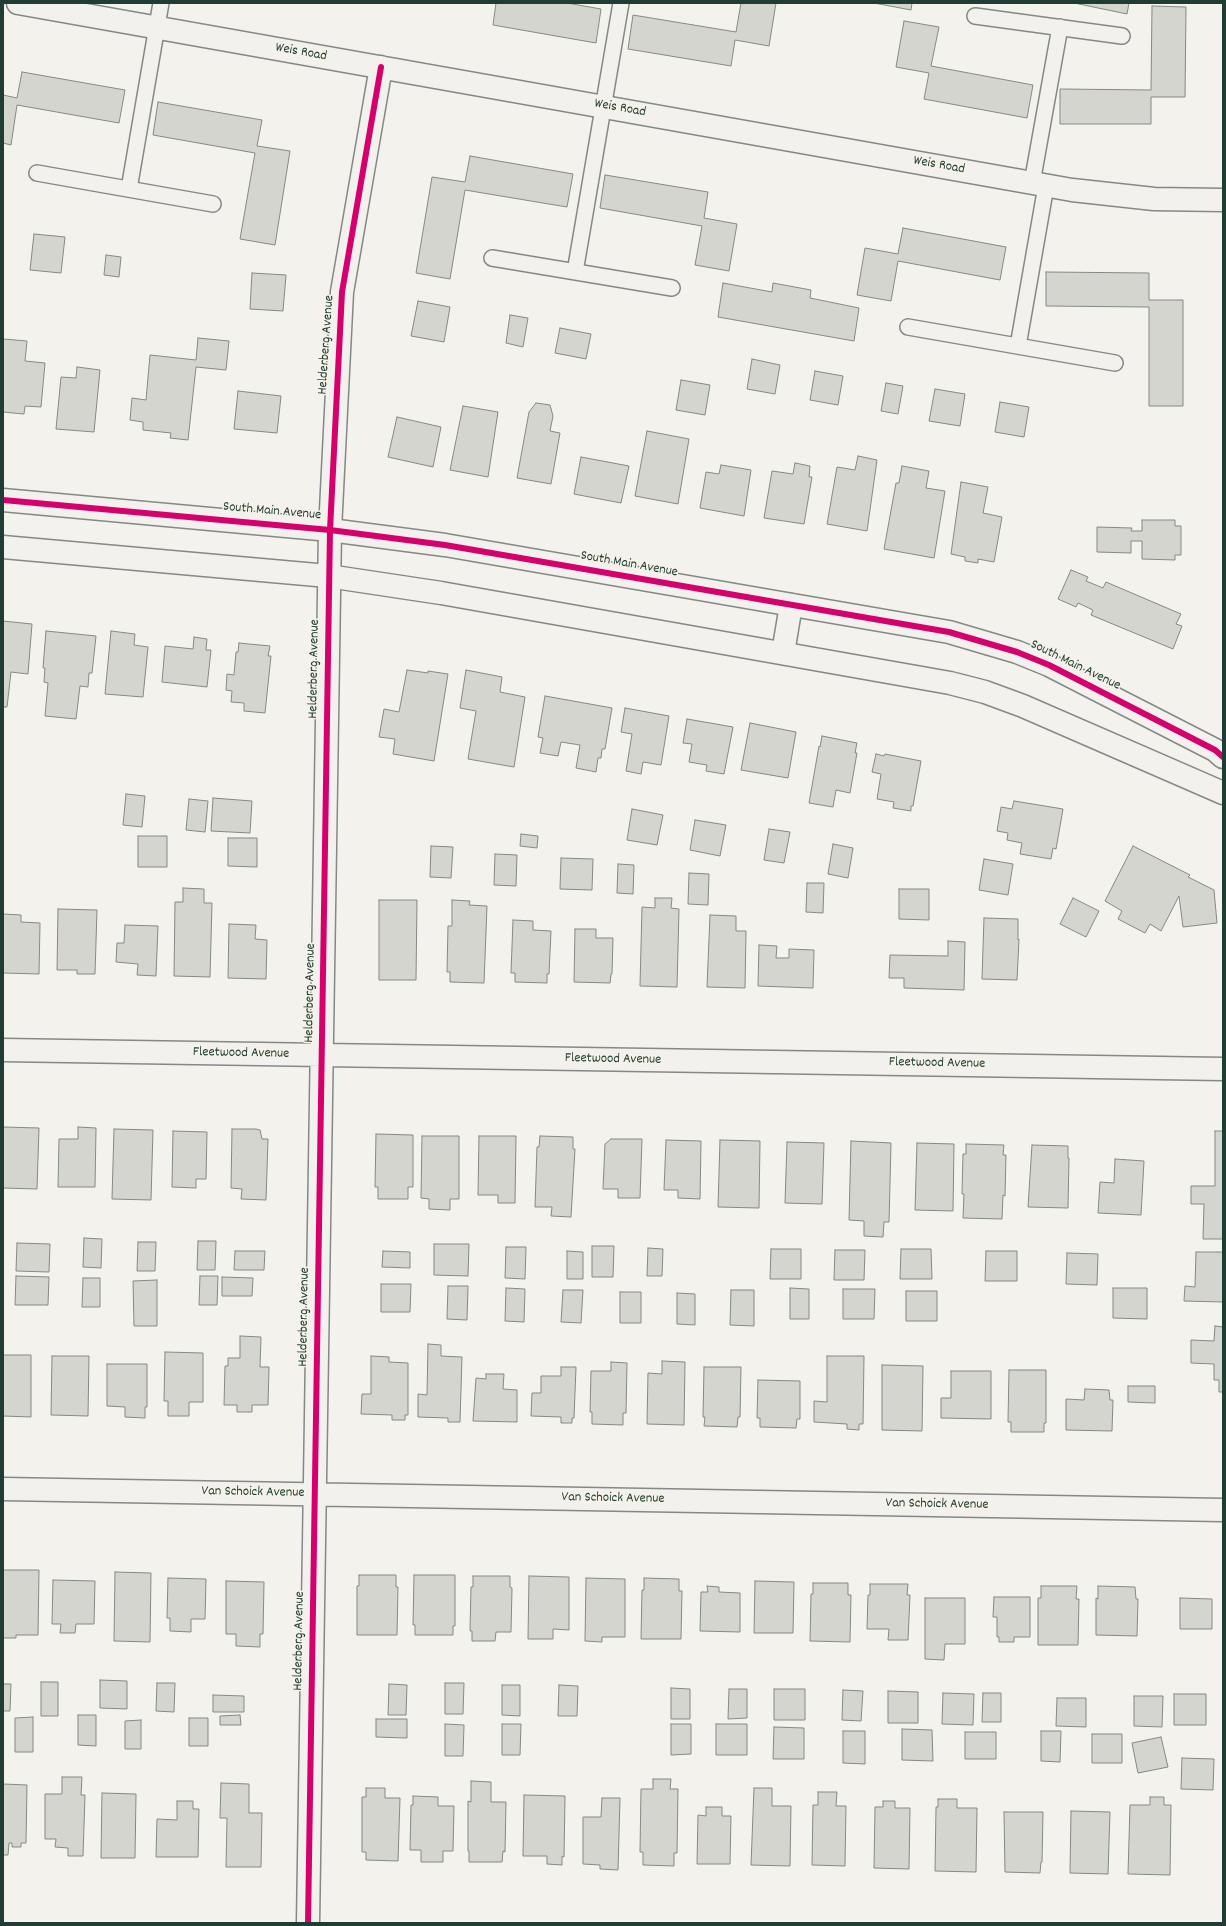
<!DOCTYPE html>
<style>
body{margin:0}
#map{position:relative;width:1226px;height:1926px;overflow:hidden;background:#f4f2ec;font-family:Dekko,sans-serif}
canvas{display:block}
.frame{position:absolute;inset:0;border:4px solid #1f3d34;pointer-events:none}
</style>
<div id="map">
<canvas width="1226" height="1926"></canvas>
<div class="frame"></div>
</div>
<script>
const context = document.querySelector('canvas').getContext('2d');
context.lineJoin = 'round';
function fill(path, color) {
  context.fillStyle = color;
  context.fill(path, 'evenodd');
}
function poly(rows) {
  const path = new Path2D();
  for (const r of rows) {
    path.moveTo(r[0], r[1]);
    for (let i = 2; i < r.length; i += 2) path.lineTo(r[i], r[i + 1]);
  }
  return path;
}
function strokePath(path, color, width, dash) {
  context.strokeStyle = color;
  context.lineWidth = width;
  context.lineCap = dash ? 'butt' : 'round';
  context.setLineDash(dash || []);
  context.stroke(path);
}
function write(font, color, halo, rows, align = 'center') {
  context.font = font + ' Dekko,sans-serif';
  context.lineWidth = 3;
  context.setLineDash([]);
  context.textBaseline = 'middle';
  context.strokeStyle = halo;
  context.fillStyle = color;
  for (const [text, x, y, turn = 0] of rows) {
    context.save();
    context.translate(x, y);
    context.rotate((+turn || 0) * Math.PI / 180);
    context.textAlign = isNaN(turn) ? turn : align;
    if (halo) context.strokeText(text, 0, 0);
    context.fillText(text, 0, 0);
    context.restore();
  }
}
const building = poly([
 [496,3,567,3,601,9,596,43,493,25,496,3],
 [741,3,776,3,769,46,735,40,731,66,628,49,633,15,736,32,741,3],
 [874,3,912,3,911,10,874,3],
 [1074,3,1129,3,1127,14,1074,3],
 [1152,6,1186,7,1185,97,1151,97,1151,124,1060,124,1060,89,1151,90,1152,6],
 [904,21,939,27,931,66,1033,85,1027,118,924,99,929,73,896,67,904,21],
 [22,72,125,90,119,123,17,105,11,145,3,143,3,95,17,98,22,72],
 [158,102,262,120,257,146,290,151,275,245,240,239,255,153,153,135,158,102],
 [470,156,573,174,567,207,465,190,450,279,416,273,432,177,465,182,470,156],
 [605,175,708,192,704,218,737,224,729,271,695,265,702,226,600,208,605,175],
 [903,228,1006,247,1000,280,898,261,891,301,857,295,865,248,898,254,903,228],
 [34,234,65,237,61,273,30,270,34,234],
 [106,255,121,257,119,277,104,275,106,255],
 [1046,272,1149,273,1149,300,1183,300,1183,406,1149,406,1149,307,1046,306,1046,272],
 [252,273,286,275,283,311,250,309,252,273],
 [723,283,772,292,773,283,811,290,810,298,859,308,854,341,718,317,723,283],
 [418,301,450,307,444,342,411,336,418,301],
 [510,315,528,318,523,347,506,343,510,315],
 [560,328,591,334,586,359,555,353,560,328],
 [198,338,229,341,226,370,196,367,188,440,170,438,171,433,143,430,143,422,130,420,132,398,146,400,150,355,196,360,198,338],
 [3,339,27,341,25,361,45,363,41,407,25,406,24,414,3,412,3,339],
 [752,359,780,365,775,394,747,389,752,359],
 [77,367,100,370,94,432,56,429,61,377,76,378,77,367],
 [815,371,843,376,838,405,810,400,815,371],
 [681,380,710,385,705,415,676,410,681,380],
 [886,383,903,386,898,414,881,411,886,383],
 [935,389,965,394,960,426,929,421,935,389],
 [238,391,281,396,277,433,234,429,238,391],
 [1000,402,1029,407,1024,437,995,432,1000,402],
 [536,403,550,405,553,416,550,431,560,433,551,484,517,478,529,412,536,403],
 [463,406,498,412,488,477,450,470,463,406],
 [397,417,441,427,433,467,388,457,397,417],
 [647,431,689,439,678,504,635,496,647,431],
 [858,456,877,460,867,531,827,524,837,467,855,470,858,456],
 [581,457,629,466,621,503,574,494,581,457],
 [795,463,810,466,809,477,812,477,804,524,764,518,772,471,793,474,795,463],
 [721,465,751,470,744,516,700,508,706,472,719,474,721,465],
 [902,466,929,471,926,488,945,491,934,558,884,549,896,483,899,483,902,466],
 [961,482,988,487,983,513,1002,517,994,562,978,559,978,563,965,561,965,557,951,554,961,482],
 [1142,520,1175,520,1175,526,1181,526,1181,555,1175,555,1175,560,1142,559,1142,541,1131,541,1131,553,1097,552,1097,527,1132,528,1131,531,1142,531,1142,520],
 [1071,570,1088,577,1086,581,1103,588,1106,582,1181,614,1176,624,1182,626,1173,649,1091,615,1093,610,1078,603,1076,607,1058,599,1071,570],
 [3,621,32,624,28,674,11,672,7,707,3,707,3,621],
 [46,631,96,636,92,673,89,673,88,687,80,686,76,719,45,716,48,683,44,682,45,668,43,668,46,631],
 [111,631,135,634,134,645,148,647,143,697,105,694,111,631],
 [194,637,207,639,206,650,211,650,207,687,162,682,165,646,193,649,194,637],
 [239,643,270,646,268,656,271,656,265,713,244,711,244,703,231,702,232,691,226,690,227,674,234,675,236,652,238,652,239,643],
 [407,670,428,673,428,671,448,674,434,761,393,754,395,739,379,737,384,709,399,712,407,670],
 [466,670,502,677,500,692,525,697,514,767,468,759,476,711,460,708,466,670],
 [545,696,612,708,605,749,602,749,601,758,598,758,596,772,576,768,580,745,561,742,558,756,540,753,543,738,538,737,545,696],
 [625,708,669,716,661,765,643,762,641,774,626,771,632,734,621,732,625,708],
 [687,719,733,727,724,774,706,771,707,765,689,762,692,744,683,743,687,719],
 [750,723,796,732,788,778,741,770,750,723],
 [822,736,857,743,855,753,857,753,850,793,836,790,833,807,809,803,819,746,820,747,822,736],
 [876,754,884,756,885,754,921,761,913,806,911,806,911,811,893,808,894,802,877,799,881,774,872,772,876,754],
 [126,794,145,796,142,827,123,825,126,794],
 [213,798,252,801,250,833,211,831,213,798],
 [189,799,208,801,205,832,186,830,189,799],
 [1014,801,1063,809,1056,849,1053,848,1051,859,1020,854,1022,843,1007,840,1008,833,997,831,1001,807,1012,809,1014,801],
 [632,809,663,815,657,845,627,840,632,809],
 [695,820,726,825,720,856,690,850,695,820],
 [769,829,790,832,784,863,764,860,769,829],
 [521,834,538,836,537,848,520,846,521,834],
 [138,836,167,836,167,867,138,867,138,836],
 [228,838,257,838,257,867,228,866,228,838],
 [833,844,853,848,848,878,828,874,833,844],
 [431,846,453,847,451,878,430,877,431,846],
 [1133,846,1190,875,1188,877,1214,890,1217,923,1183,927,1179,896,1161,931,1150,924,1145,933,1118,919,1122,911,1105,901,1133,846],
 [495,854,517,855,516,886,494,885,495,854],
 [561,858,593,859,592,890,560,889,561,858],
 [984,859,1013,864,1008,895,979,890,984,859],
 [618,864,634,865,633,894,617,893,618,864],
 [689,873,709,874,708,905,688,904,689,873],
 [807,883,824,883,823,913,806,912,807,883],
 [183,888,204,889,204,903,212,903,210,977,174,976,175,902,183,902,183,888],
 [899,889,929,889,929,920,899,919,899,889],
 [655,898,672,898,671,908,679,909,677,987,640,986,642,907,655,908,655,898],
 [1073,898,1099,911,1086,937,1060,924,1073,898],
 [379,900,417,900,416,980,379,980,379,900],
 [452,900,470,901,469,905,487,906,484,983,450,982,450,972,447,972,448,926,452,926,452,900],
 [58,909,97,910,95,974,77,974,77,970,57,970,58,909],
 [3,914,21,915,21,922,40,923,39,974,3,973,3,914],
 [710,915,736,916,736,931,746,931,745,988,707,987,710,915],
 [984,918,1018,919,1018,940,1019,939,1017,980,982,979,984,918],
 [513,920,533,921,533,930,551,931,549,974,547,974,547,983,515,982,515,973,511,973,513,920],
 [229,924,256,925,255,939,267,940,266,979,228,978,229,924],
 [125,925,158,926,156,976,137,975,138,964,116,962,117,943,124,943,125,925],
 [575,929,596,929,596,938,613,938,612,974,611,974,610,983,574,982,575,929],
 [948,941,965,942,964,990,904,988,904,978,889,978,890,955,948,956,948,941],
 [759,945,777,946,776,958,789,958,789,949,814,950,813,988,758,986,759,945],
 [3,1127,39,1128,37,1189,3,1188,3,1127],
 [78,1127,96,1128,95,1187,58,1187,59,1139,78,1139,78,1127],
 [114,1129,153,1130,151,1200,112,1199,114,1129],
 [232,1129,256,1129,260,1130,262,1139,268,1139,266,1200,241,1199,242,1189,231,1188,232,1129],
 [173,1131,207,1132,206,1179,196,1179,196,1188,172,1187,173,1131],
 [1215,1131,1223,1131,1223,1239,1203,1239,1204,1204,1191,1204,1191,1186,1215,1186,1215,1131],
 [376,1134,413,1135,413,1187,408,1187,408,1199,378,1199,378,1187,375,1187,376,1134],
 [422,1136,459,1136,459,1199,450,1199,450,1210,429,1209,429,1199,421,1198,422,1136],
 [479,1136,516,1136,515,1203,498,1203,498,1195,478,1195,479,1136],
 [540,1136,573,1137,573,1149,575,1149,571,1217,551,1216,552,1207,535,1207,537,1147,539,1147,540,1136],
 [611,1139,642,1139,640,1198,618,1198,618,1189,603,1189,605,1144,611,1139],
 [666,1140,701,1141,700,1199,678,1198,678,1190,664,1190,666,1140],
 [720,1140,760,1141,759,1208,718,1207,720,1140],
 [851,1141,891,1143,889,1222,884,1222,883,1237,864,1236,864,1221,849,1220,851,1141],
 [787,1142,824,1143,822,1204,785,1203,787,1142],
 [917,1143,954,1144,953,1211,915,1210,917,1143],
 [966,1144,1004,1145,1003,1155,1006,1155,1005,1196,1003,1195,1002,1219,963,1218,964,1194,962,1194,963,1154,966,1154,966,1144],
 [1032,1145,1068,1146,1068,1158,1069,1158,1068,1208,1028,1207,1032,1145],
 [1115,1159,1144,1161,1141,1215,1098,1213,1100,1182,1114,1183,1115,1159],
 [84,1238,102,1239,101,1268,83,1267,84,1238],
 [198,1241,216,1241,215,1270,197,1270,198,1241],
 [138,1242,156,1242,155,1271,137,1271,138,1242],
 [17,1243,50,1244,49,1272,16,1271,17,1243],
 [434,1244,469,1244,468,1276,434,1275,434,1244],
 [592,1246,614,1246,613,1277,592,1277,592,1246],
 [506,1247,526,1247,525,1279,505,1278,506,1247],
 [648,1248,663,1249,662,1276,647,1276,648,1248],
 [771,1249,801,1249,801,1279,770,1279,771,1249],
 [901,1249,931,1249,932,1279,900,1279,901,1249],
 [835,1250,865,1250,864,1280,834,1280,835,1250],
 [235,1251,265,1251,264,1270,234,1270,235,1251],
 [383,1251,410,1252,410,1268,382,1267,383,1251],
 [567,1251,583,1252,583,1279,567,1279,567,1251],
 [986,1251,1017,1251,1017,1281,985,1281,986,1251],
 [1196,1252,1223,1252,1223,1302,1184,1301,1185,1286,1195,1287,1196,1252],
 [1067,1253,1098,1254,1097,1285,1066,1284,1067,1253],
 [16,1276,49,1277,48,1305,15,1305,16,1276],
 [200,1276,218,1276,217,1305,199,1305,200,1276],
 [222,1277,253,1278,252,1296,222,1296,222,1277],
 [83,1278,100,1278,100,1307,82,1307,83,1278],
 [157,1280,157,1326,134,1326,133,1281,157,1280],
 [381,1284,411,1284,410,1312,381,1312,381,1284],
 [448,1286,468,1286,467,1320,447,1319,448,1286],
 [506,1288,525,1289,524,1322,505,1321,506,1288],
 [790,1288,809,1289,809,1319,790,1319,790,1288],
 [1113,1288,1147,1288,1147,1319,1113,1318,1113,1288],
 [843,1289,875,1289,874,1319,843,1319,843,1289],
 [563,1290,583,1290,581,1323,561,1322,563,1290],
 [731,1290,754,1290,754,1326,730,1325,731,1290],
 [906,1291,937,1291,937,1321,906,1321,906,1291],
 [620,1292,641,1292,641,1323,620,1323,620,1292],
 [677,1293,695,1294,695,1325,677,1324,677,1293],
 [1215,1326,1223,1327,1223,1392,1219,1392,1219,1380,1214,1380,1214,1364,1191,1363,1191,1340,1214,1341,1215,1326],
 [240,1336,261,1337,260,1367,269,1367,268,1405,252,1405,252,1412,237,1412,237,1405,224,1405,225,1366,228,1366,228,1358,240,1358,240,1336],
 [428,1344,441,1345,441,1356,462,1357,460,1422,448,1422,448,1418,418,1417,418,1394,427,1395,428,1344],
 [165,1352,203,1353,203,1402,189,1402,189,1416,168,1416,168,1401,164,1401,165,1352],
 [3,1355,31,1355,31,1417,3,1416,3,1355],
 [52,1356,89,1356,88,1416,51,1415,52,1356],
 [371,1356,389,1357,389,1362,408,1363,408,1415,405,1415,405,1420,392,1420,392,1415,361,1414,362,1394,371,1394,371,1356],
 [827,1356,864,1356,863,1424,859,1424,859,1430,847,1429,847,1424,814,1422,814,1401,827,1402,827,1356],
 [662,1361,685,1362,684,1425,647,1424,648,1373,662,1374,662,1361],
 [611,1362,627,1363,626,1413,623,1413,623,1425,592,1424,592,1412,590,1412,591,1371,611,1371,611,1362],
 [107,1364,147,1364,147,1407,145,1407,145,1418,125,1417,125,1407,107,1406,107,1364],
 [882,1365,923,1366,922,1431,882,1430,882,1365],
 [561,1367,576,1367,574,1418,572,1418,572,1423,561,1423,561,1417,531,1416,532,1393,541,1393,541,1376,561,1376,561,1367],
 [704,1367,741,1367,740,1417,738,1417,737,1427,704,1426,705,1417,703,1417,704,1367],
 [1009,1370,1046,1370,1046,1423,1044,1423,1044,1432,1011,1432,1011,1422,1008,1422,1009,1370],
 [951,1371,991,1371,991,1419,941,1418,941,1398,951,1398,951,1371],
 [486,1374,504,1374,503,1389,517,1390,517,1422,473,1421,476,1378,486,1379,486,1374],
 [758,1380,800,1381,800,1419,797,1419,796,1428,760,1427,760,1418,757,1418,758,1380],
 [1128,1386,1155,1386,1155,1403,1128,1402,1128,1386],
 [1085,1389,1109,1390,1110,1400,1113,1400,1112,1431,1066,1430,1066,1399,1084,1400,1085,1389],
 [3,1570,39,1570,38,1635,16,1635,16,1638,3,1638,3,1570],
 [115,1572,151,1573,150,1642,114,1641,115,1572],
 [359,1575,396,1575,396,1587,398,1587,397,1635,357,1635,357,1586,359,1586,359,1575],
 [414,1575,455,1575,455,1626,453,1626,453,1635,415,1635,415,1625,413,1625,414,1575],
 [473,1576,510,1576,510,1587,512,1588,511,1632,496,1632,495,1641,472,1641,472,1631,470,1631,471,1587,473,1587,473,1576],
 [529,1576,569,1577,569,1630,553,1629,553,1639,528,1639,529,1576],
 [168,1578,206,1579,205,1619,191,1619,191,1632,170,1631,170,1618,167,1618,168,1578],
 [586,1578,625,1579,625,1637,602,1637,602,1642,585,1641,586,1578],
 [644,1578,679,1579,679,1591,682,1591,681,1639,641,1639,642,1590,644,1590,644,1578],
 [53,1580,95,1581,94,1624,76,1624,75,1633,60,1633,61,1624,52,1624,53,1580],
 [226,1581,264,1582,263,1634,260,1634,260,1647,236,1646,236,1634,226,1634,226,1581],
 [755,1581,794,1582,793,1633,754,1633,755,1581],
 [813,1583,848,1583,848,1595,851,1595,850,1642,810,1641,811,1594,813,1594,813,1583],
 [870,1584,908,1584,907,1595,910,1595,908,1640,888,1640,889,1629,867,1629,868,1595,870,1595,870,1584],
 [707,1586,719,1587,719,1592,740,1593,740,1632,700,1631,701,1592,708,1592,707,1586],
 [1041,1586,1077,1586,1076,1599,1079,1599,1078,1645,1038,1645,1038,1598,1041,1598,1041,1586],
 [1098,1586,1135,1587,1136,1599,1138,1599,1137,1636,1096,1635,1096,1598,1098,1599,1098,1586],
 [994,1597,1030,1597,1030,1637,1014,1637,1014,1642,999,1642,999,1637,997,1637,997,1617,993,1617,994,1597],
 [925,1598,965,1598,965,1644,945,1644,944,1660,925,1659,925,1598],
 [1180,1598,1212,1599,1212,1629,1180,1629,1180,1598],
 [100,1680,127,1681,127,1709,100,1708,100,1680],
 [41,1682,58,1682,58,1716,41,1716,41,1682],
 [157,1683,175,1683,174,1712,156,1711,157,1683],
 [445,1683,464,1683,463,1714,445,1714,445,1683],
 [3,1684,11,1684,10,1711,3,1711,3,1684],
 [389,1684,407,1685,406,1715,388,1715,389,1684],
 [502,1685,520,1685,520,1716,502,1715,502,1685],
 [559,1685,578,1686,577,1716,558,1716,559,1685],
 [671,1688,690,1689,690,1719,671,1719,671,1688],
 [729,1689,747,1689,747,1718,728,1719,729,1689],
 [774,1689,805,1689,805,1720,774,1720,774,1689],
 [843,1690,863,1691,861,1721,842,1720,843,1690],
 [888,1691,918,1692,918,1723,888,1723,888,1691],
 [943,1693,974,1694,973,1725,942,1724,943,1693],
 [983,1693,1001,1693,1001,1722,982,1722,983,1693],
 [1174,1694,1206,1694,1206,1725,1174,1725,1174,1694],
 [213,1695,244,1696,244,1712,213,1712,213,1695],
 [1134,1696,1163,1696,1162,1727,1134,1726,1134,1696],
 [1057,1698,1086,1698,1086,1727,1056,1726,1057,1698],
 [78,1715,96,1715,96,1746,78,1745,78,1715],
 [240,1715,241,1725,220,1725,220,1716,240,1715],
 [33,1717,33,1752,15,1752,15,1718,33,1717],
 [189,1718,208,1718,208,1746,189,1746,189,1718],
 [376,1719,407,1719,407,1738,376,1737,376,1719],
 [141,1720,141,1749,125,1749,125,1721,141,1720],
 [445,1724,464,1725,463,1756,445,1756,445,1724],
 [502,1724,521,1724,520,1755,502,1755,502,1724],
 [671,1724,691,1724,691,1754,671,1755,671,1724],
 [716,1724,747,1724,747,1755,716,1755,716,1724],
 [774,1727,804,1728,804,1759,773,1759,774,1727],
 [902,1729,932,1730,933,1761,902,1760,902,1729],
 [843,1731,865,1731,865,1764,843,1763,843,1731],
 [1041,1731,1061,1731,1060,1762,1041,1761,1041,1731],
 [965,1732,996,1732,996,1759,965,1759,965,1732],
 [1092,1734,1122,1734,1122,1763,1092,1763,1092,1734],
 [1161,1737,1168,1767,1138,1773,1132,1743,1161,1737],
 [1182,1758,1214,1759,1213,1790,1181,1789,1182,1758],
 [62,1777,82,1777,81,1795,85,1795,83,1856,68,1856,68,1848,55,1847,56,1839,45,1839,45,1794,62,1794,62,1777],
 [653,1779,671,1779,670,1789,678,1789,677,1853,674,1853,674,1866,643,1865,643,1852,640,1852,641,1789,653,1789,653,1779],
 [471,1781,491,1782,491,1802,506,1802,505,1852,503,1851,502,1862,469,1862,469,1851,468,1851,468,1801,471,1802,471,1781],
 [221,1783,249,1784,249,1813,262,1813,261,1867,226,1867,227,1818,220,1818,221,1783],
 [3,1784,27,1785,26,1843,21,1843,21,1847,12,1847,12,1843,9,1843,8,1855,3,1855,3,1784],
 [366,1788,385,1788,385,1798,400,1798,398,1861,366,1860,366,1852,362,1852,362,1797,366,1797,366,1788],
 [754,1788,772,1788,772,1806,791,1806,790,1866,751,1865,754,1788],
 [818,1792,837,1792,836,1806,846,1806,845,1866,812,1865,813,1805,818,1805,818,1792],
 [102,1793,136,1794,135,1858,101,1858,102,1793],
 [524,1795,565,1796,564,1857,562,1856,562,1865,547,1864,547,1856,523,1856,524,1795],
 [413,1796,438,1797,438,1806,454,1806,453,1851,443,1851,443,1862,421,1862,421,1850,410,1850,411,1805,413,1805,413,1796],
 [1150,1797,1164,1797,1164,1805,1171,1805,1170,1875,1128,1874,1130,1805,1150,1805,1150,1797],
 [602,1798,620,1798,618,1870,600,1869,600,1865,583,1864,583,1817,601,1817,602,1798],
 [938,1799,957,1799,957,1808,977,1808,976,1872,935,1871,936,1807,938,1807,938,1799],
 [177,1801,193,1801,193,1809,199,1809,198,1857,156,1857,157,1819,177,1820,177,1801],
 [883,1801,895,1801,895,1808,910,1808,909,1869,874,1868,875,1807,883,1807,883,1801],
 [706,1807,722,1807,722,1816,731,1816,730,1864,697,1864,698,1815,706,1816,706,1807],
 [1071,1811,1110,1812,1108,1874,1070,1873,1071,1811],
 [1004,1812,1043,1812,1042,1862,1041,1862,1040,1873,1005,1872,1004,1812]
]);
const lane = poly([
 [975,16,1122,36],
 [37,173,213,204],
 [1032,183,1060,27],
 [129,189,161,3],
 [492,258,672,288],
 [575,272,621,3],
 [908,327,1115,363],
 [1018,346,1046,186]
]);
const street = poly([
 [18,3,1072,190,1154,199,1223,200],
 [783,653,791,605],
 [3,1050,1223,1069],
 [3,1489,1223,1510],
 [308,1923,330,530,342,292,381,67]
]);
const secondary = poly([
 [3,500,330,530,445,545,949,632,1017,652,1049,665,1215,750,1223,757],
 [3,547,328,576,441,593,950,683,985,692,1023,706,1223,793]
]);
const cycleway = poly([
 [3,500,330,530,445,545,949,632,1017,652,1049,665,1215,750,1223,757],
 [308,1923,330,530,342,292,381,67]
]);
const streetNames = [
 ["Weis Road",301,53,10],
 ["Weis Road",620,109,10],
 ["Weis Road",939,166,10],
 ["Helderberg Avenue",327,345,-86],
 ["South Main Avenue",272,512,5],
 ["South Main Avenue",629,565,10],
 ["South Main Avenue",1075,666,26],
 ["Helderberg Avenue",315,669,-89],
 ["Helderberg Avenue",311,993,-89],
 ["Fleetwood Avenue",241,1054,1],
 ["Fleetwood Avenue",613,1060,1],
 ["Fleetwood Avenue",937,1064,1],
 ["Helderberg Avenue",305,1317,-89],
 ["Van Schoick Avenue",253,1493,1],
 ["Van Schoick Avenue",613,1499,1],
 ["Van Schoick Avenue",937,1505,1],
 ["Helderberg Avenue",300,1641,-89]
];
fill(building, '#d5d5d0');
strokePath(building, '#848985', 1);
strokePath(lane, '#848985', 18);
strokePath(street, '#848985', 25);
strokePath(secondary, '#848985', 25);
strokePath(lane, '#f2f1ed', 15);
strokePath(street, '#f2f1ed', 22);
strokePath(secondary, '#f2f1ed', 22);
strokePath(cycleway, '#d6006c', 6);
write('14px', '#1f3d34', '#f7f3e8', streetNames);
</script>
